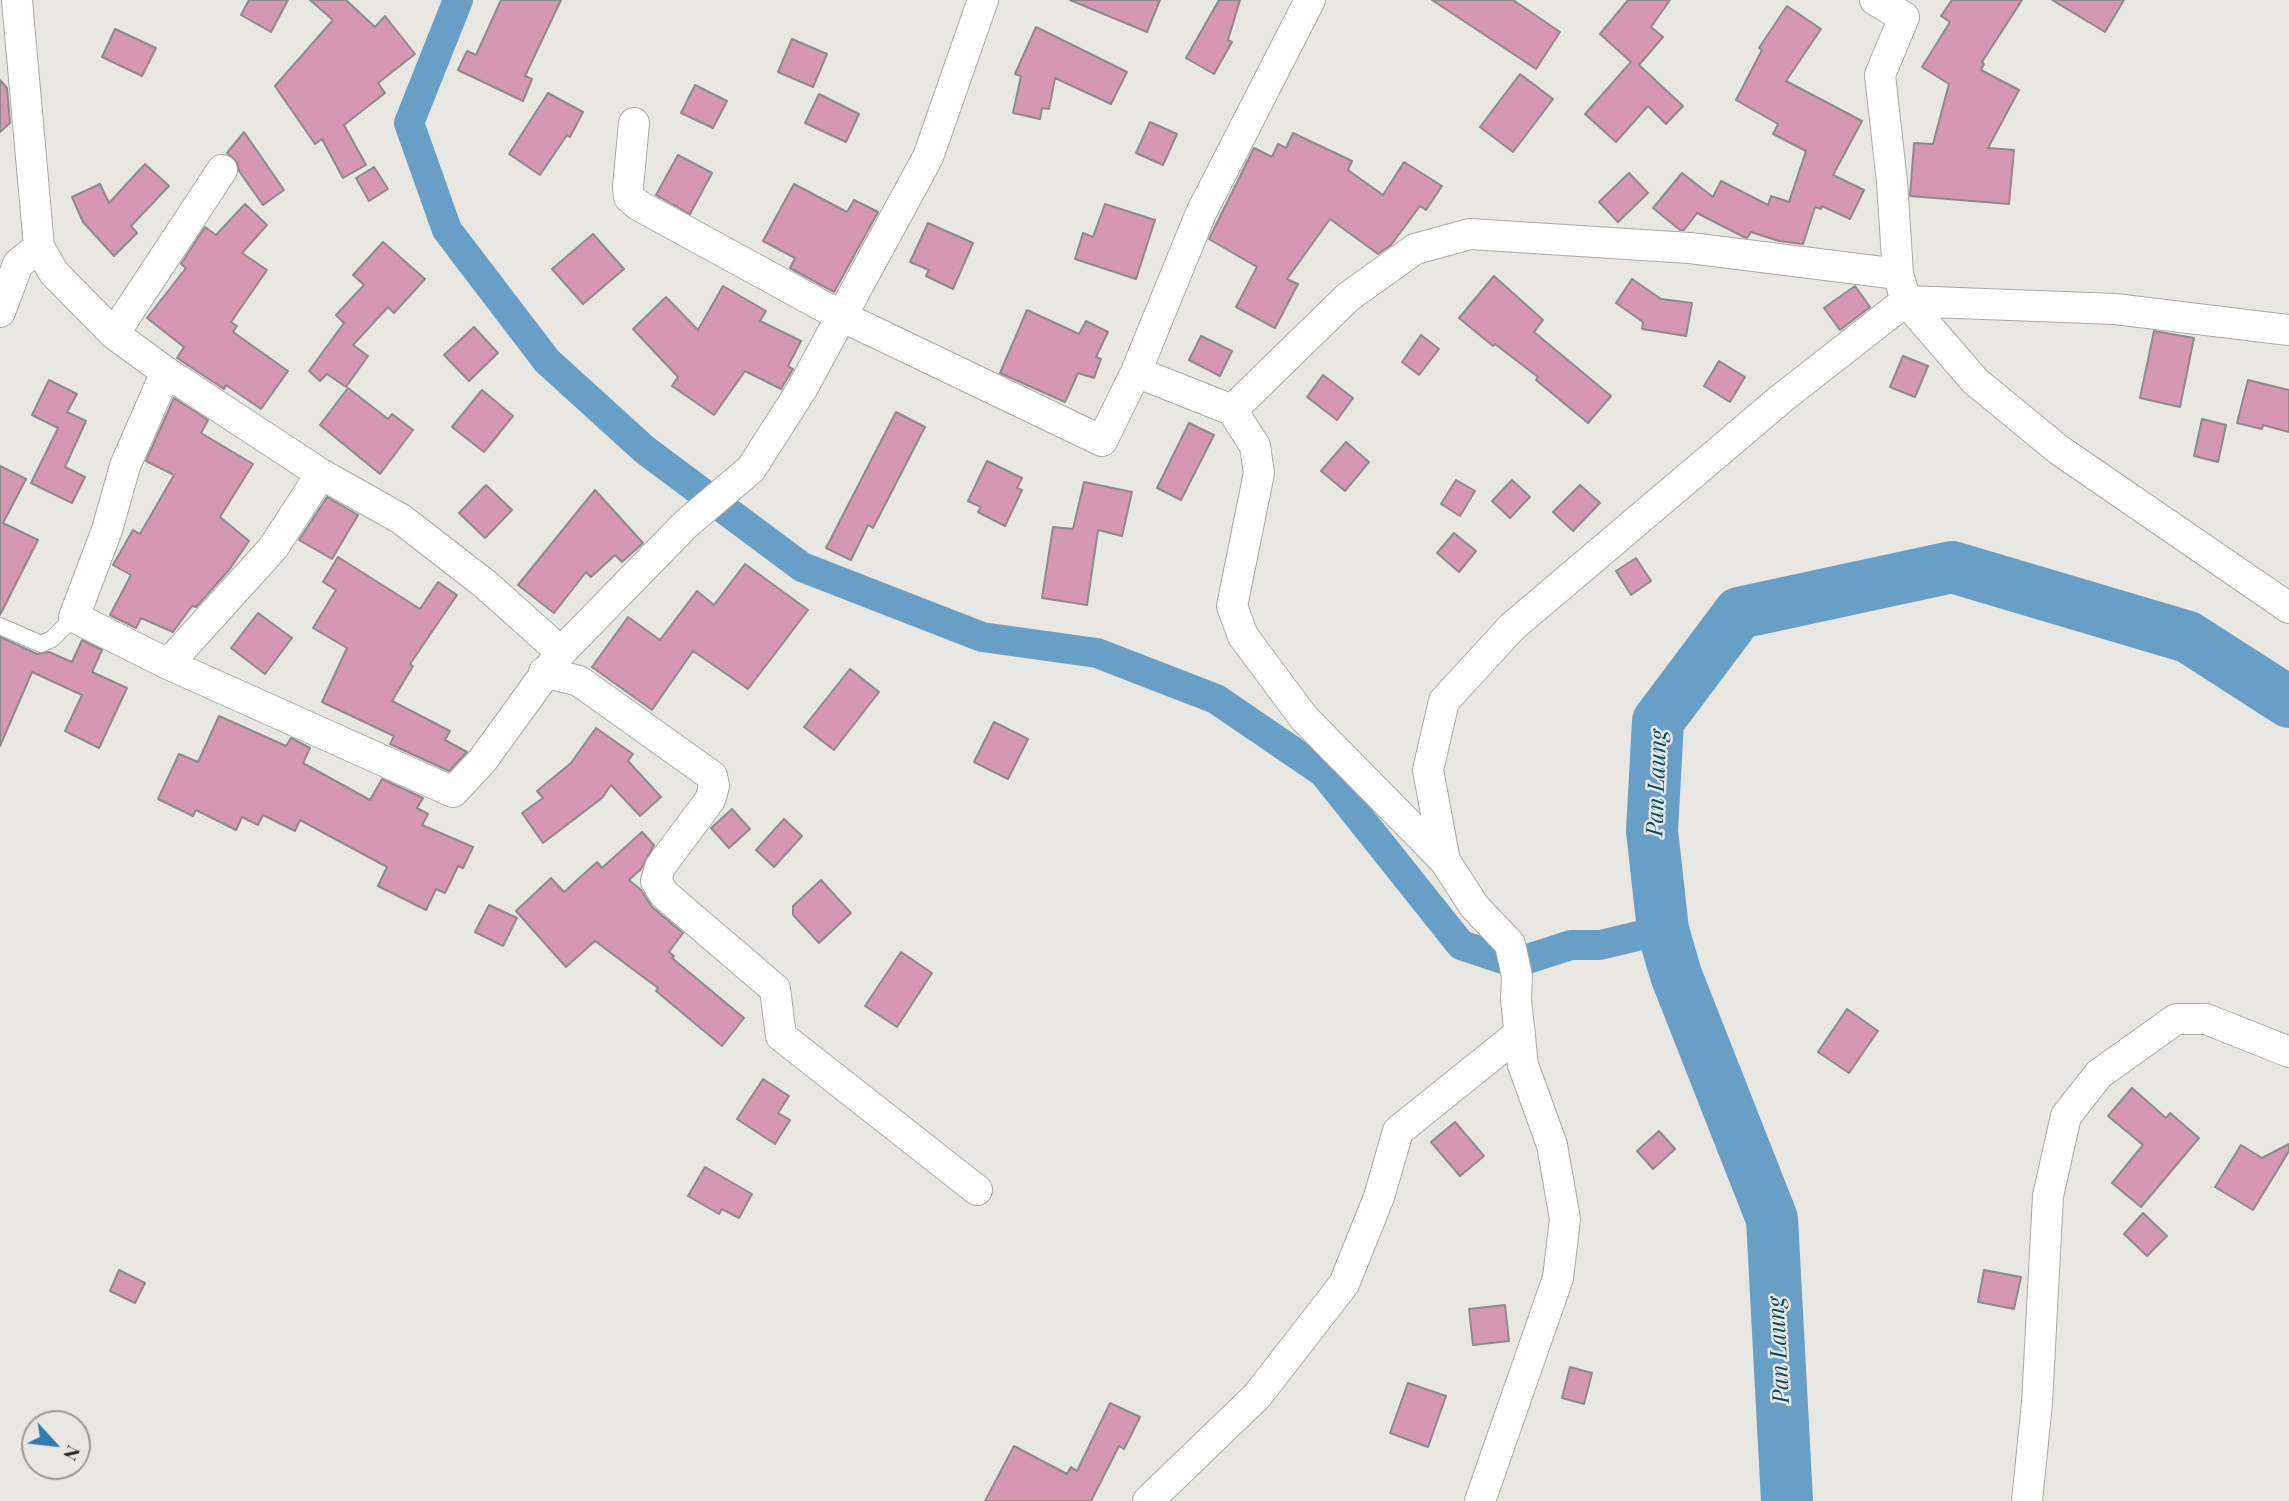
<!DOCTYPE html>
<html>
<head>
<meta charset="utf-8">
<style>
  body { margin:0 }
  #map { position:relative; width:2289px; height:1501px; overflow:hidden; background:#e8e7e2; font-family:"Playfair Display",serif }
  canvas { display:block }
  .north { position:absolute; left:21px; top:1410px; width:70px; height:70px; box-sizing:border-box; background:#e8e7e2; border:2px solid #9a9995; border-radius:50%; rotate:117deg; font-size:19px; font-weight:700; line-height:28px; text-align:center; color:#252422 }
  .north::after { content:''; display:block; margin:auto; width:24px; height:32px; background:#2d7eaf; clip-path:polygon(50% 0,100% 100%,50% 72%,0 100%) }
</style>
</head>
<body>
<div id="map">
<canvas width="2289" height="1501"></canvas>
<div class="north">N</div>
</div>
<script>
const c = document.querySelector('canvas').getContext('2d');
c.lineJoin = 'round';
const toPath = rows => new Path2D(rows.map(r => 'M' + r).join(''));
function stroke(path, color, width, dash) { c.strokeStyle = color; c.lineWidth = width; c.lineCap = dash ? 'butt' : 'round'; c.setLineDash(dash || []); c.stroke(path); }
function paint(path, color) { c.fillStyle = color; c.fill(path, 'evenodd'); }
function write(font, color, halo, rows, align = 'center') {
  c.font = font + ' "Playfair Display",serif'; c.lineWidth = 5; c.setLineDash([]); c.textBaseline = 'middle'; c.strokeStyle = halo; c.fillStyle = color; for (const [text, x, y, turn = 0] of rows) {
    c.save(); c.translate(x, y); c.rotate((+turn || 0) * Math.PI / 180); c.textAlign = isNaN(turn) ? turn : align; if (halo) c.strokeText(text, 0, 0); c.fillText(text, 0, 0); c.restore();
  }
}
stroke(toPath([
  [458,0,409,123,447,230,547,361,645,450,802,567,982,637,1097,653,1216,699,1323,772,1461,945,1515,963,1571,945,1600,945,1663,930]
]), '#689fc7', 30);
stroke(toPath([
  [1787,1501,1772,1219,1676,975,1663,930,1652,831,1658,721,1739,613,1952,567,2188,637,2289,702]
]), '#689fc7', 52);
const building = toPath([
  [249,0,288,0,271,32,241,15,249,0],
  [310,0,346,0,375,27,385,16,415,54,378,83,385,93,344,125,366,165,343,178,322,139,315,144,275,86,333,20,310,0],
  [501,0,561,0,525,76,532,79,523,101,458,70,467,51,476,55,501,0],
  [1070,0,1160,0,1147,32,1070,0],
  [1219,0,1240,0,1228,40,1232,42,1214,74,1186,58,1219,0],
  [1432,0,1513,0,1560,32,1536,69,1432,0],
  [1628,0,1670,0,1651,27,1663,37,1639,65,1683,106,1666,124,1648,106,1616,142,1585,114,1631,62,1600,34,1628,0],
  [1952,0,2022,0,1982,62,1984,64,1981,70,2019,90,1988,148,2014,150,2009,204,1910,196,1914,143,1933,144,1949,84,1922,67,1950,22,1941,16,1952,0],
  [2052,0,2124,0,2105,32,2052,0],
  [1787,6,1821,29,1786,81,1862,121,1833,175,1864,190,1850,219,1822,206,1821,209,1815,207,1803,244,1779,241,1751,232,1747,238,1744,237,1697,213,1684,230,1680,230,1653,208,1682,173,1713,197,1721,181,1768,205,1771,196,1789,202,1806,151,1773,134,1778,124,1736,100,1762,50,1759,48,1787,6],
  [1036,27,1127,72,1111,104,1055,78,1049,109,1042,108,1040,119,1013,113,1021,76,1015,74,1036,27],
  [115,29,156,48,142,76,102,57,115,29],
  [792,39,827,54,813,87,778,72,792,39],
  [1520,74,1553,99,1513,152,1480,127,1520,74],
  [0,80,7,88,10,123,0,132,0,80],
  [695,85,727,101,713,128,681,113,695,85],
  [548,93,583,112,570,137,567,135,540,175,509,154,548,93],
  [819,94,859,114,846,142,805,123,819,94],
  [1150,122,1177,134,1163,165,1136,153,1150,122],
  [244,132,284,190,263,205,239,171,237,162,227,153,244,132],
  [1293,133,1352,161,1348,170,1383,195,1404,162,1442,186,1426,210,1420,206,1391,245,1378,254,1330,219,1287,279,1298,284,1275,328,1236,307,1257,267,1209,239,1254,148,1272,157,1278,144,1286,148,1293,133],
  [678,155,712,173,690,214,656,195,678,155],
  [145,164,169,186,131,226,137,233,114,256,83,222,72,197,100,184,109,203,145,164],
  [374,167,388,189,369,201,356,178,374,167],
  [1629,173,1648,193,1618,222,1599,202,1629,173],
  [794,184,847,212,854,200,878,212,834,292,790,268,795,258,763,241,794,184],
  [245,204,267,225,242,253,267,270,231,322,237,326,233,332,288,371,261,409,226,385,224,389,177,358,184,347,147,318,186,268,181,264,205,227,216,235,245,204],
  [1105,204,1155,220,1136,279,1075,259,1083,233,1093,237,1105,204],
  [928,223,973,243,953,289,926,276,929,270,910,262,928,223],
  [593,234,624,269,583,304,552,269,593,234],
  [383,242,425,279,394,313,388,307,353,345,368,356,346,387,327,374,320,381,309,371,344,323,336,315,364,285,353,275,383,242],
  [1494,276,1543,320,1534,332,1611,396,1588,423,1536,380,1538,377,1495,344,1493,346,1459,318,1494,276],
  [1632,279,1661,299,1692,303,1686,336,1642,329,1643,322,1616,303,1632,279],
  [723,286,766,311,760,321,801,341,788,366,793,369,781,389,745,371,714,415,672,386,678,377,633,329,666,297,698,330,723,286],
  [1855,286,1870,307,1840,330,1824,308,1855,286],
  [1027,310,1079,334,1086,321,1108,332,1096,357,1101,359,1094,378,1078,373,1065,402,1000,373,1027,310],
  [474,327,498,353,469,381,444,355,474,327],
  [2154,331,2194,338,2180,407,2140,398,2154,331],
  [1421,335,1439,349,1419,375,1402,362,1421,335],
  [1201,336,1232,351,1220,376,1189,360,1201,336],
  [1903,356,1928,366,1915,397,1890,387,1903,356],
  [1719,361,1745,377,1730,402,1704,386,1719,361],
  [1323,375,1353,398,1337,420,1307,397,1323,375],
  [49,380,77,394,67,412,86,421,65,467,85,477,72,503,31,483,58,428,32,415,49,380],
  [2248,380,2289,390,2289,432,2263,425,2262,429,2237,423,2248,380],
  [348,388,388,419,392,414,413,430,380,474,320,425,348,388],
  [482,390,513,416,484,452,452,427,482,390],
  [174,398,208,420,201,433,253,464,220,517,249,541,229,570,196,607,192,606,173,632,141,618,136,628,110,615,131,575,113,565,133,530,140,534,174,475,146,461,174,398],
  [896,412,925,427,873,528,868,525,851,560,826,548,896,412],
  [2202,419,2226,425,2218,462,2194,456,2202,419],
  [1189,423,1214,435,1181,500,1157,488,1189,423],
  [1346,442,1369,462,1345,491,1321,471,1346,442],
  [987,461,1022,478,1017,488,1022,490,1005,526,978,512,981,507,968,501,987,461],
  [0,466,26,479,3,523,38,540,0,615,0,466],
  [1456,480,1475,491,1460,516,1441,504,1456,480],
  [1512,480,1530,497,1510,518,1492,501,1512,480],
  [1084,482,1132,492,1122,536,1098,530,1087,605,1042,598,1053,527,1073,529,1084,482],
  [486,485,512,510,485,538,459,513,486,485],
  [1580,485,1600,503,1573,531,1553,512,1580,485],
  [595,490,643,543,622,562,615,555,591,577,586,572,554,613,518,585,595,490],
  [327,497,358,515,332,559,299,540,327,497],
  [1454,533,1476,551,1459,572,1437,553,1454,533],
  [338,557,420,609,438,582,457,595,410,664,413,666,392,701,450,731,445,740,467,752,449,771,390,744,394,736,322,702,347,648,313,628,336,590,323,582,338,557],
  [1636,558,1651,581,1631,595,1616,571,1636,558],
  [745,564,808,610,748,689,693,651,652,710,592,667,628,617,660,640,697,591,714,605,745,564],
  [258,613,292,638,265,674,231,648,258,613],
  [0,637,37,654,49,652,72,662,82,640,102,650,92,672,127,688,99,748,65,731,82,695,32,672,0,746,0,637],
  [850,669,879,692,834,750,804,727,850,669],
  [219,716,286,746,291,738,310,748,303,763,370,800,382,779,423,798,417,808,428,814,422,825,473,847,463,868,458,866,445,893,436,889,426,910,378,886,387,867,300,820,295,831,263,815,258,825,242,817,236,830,196,810,193,816,158,799,179,754,198,762,219,716],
  [994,722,1028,739,1008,779,974,762,994,722],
  [596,728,633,754,628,761,661,797,640,816,611,785,602,798,543,843,522,813,543,798,537,791,571,763,596,728],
  [732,809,750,829,729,848,711,828,732,809],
  [784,819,802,836,774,867,756,850,784,819],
  [642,832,654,845,641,869,629,880,641,890,652,907,683,933,669,952,674,956,672,958,744,1018,722,1046,656,991,658,988,595,941,566,967,516,911,551,878,564,892,597,862,602,868,642,832],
  [821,880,851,913,819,943,793,915,793,906,821,880],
  [489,905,517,918,503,946,475,932,489,905],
  [901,952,932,973,897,1027,865,1006,901,952],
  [1847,1009,1878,1031,1849,1073,1818,1052,1847,1009],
  [763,1079,789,1096,778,1113,790,1120,775,1144,737,1119,763,1079],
  [2132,1088,2166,1118,2170,1113,2199,1138,2141,1207,2112,1183,2143,1145,2108,1116,2132,1088],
  [1455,1122,1484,1156,1460,1176,1431,1142,1455,1122],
  [1659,1131,1675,1149,1653,1169,1637,1151,1659,1131],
  [2289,1144,2289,1151,2253,1210,2215,1187,2241,1145,2262,1158,2289,1144],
  [705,1167,752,1194,739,1218,722,1209,719,1214,688,1196,705,1167],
  [2143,1213,2167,1236,2147,1256,2124,1234,2143,1213],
  [119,1270,145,1283,135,1303,110,1291,119,1270],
  [1984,1270,2021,1277,2014,1309,1978,1302,1984,1270],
  [1505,1305,1509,1341,1473,1345,1469,1309,1505,1305],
  [1570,1367,1592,1373,1584,1404,1562,1398,1570,1367],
  [1408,1383,1446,1396,1428,1447,1390,1433,1408,1383],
  [1110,1403,1140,1417,1124,1449,1119,1446,1091,1501,985,1501,1014,1446,1067,1474,1071,1467,1077,1471,1110,1403]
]);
paint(building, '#d697b3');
stroke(building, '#8f8a8c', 2);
const service = toPath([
  [0,626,41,644,52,639,74,617]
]);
const minor = toPath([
  [17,0,39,247,54,273,114,334,166,372,321,474,401,519,485,584,561,652],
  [1875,0,1904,17,1880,75,1892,182,1898,274,1906,301,1975,381,2059,450,2289,608],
  [634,123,628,187,629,197,638,205,841,316,1102,441,1136,372,1201,213,1310,0],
  [0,312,18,264,39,247],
  [114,334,222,170],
  [166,372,125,466,107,530,74,617,168,664,453,792,482,761,561,652,686,524,751,469,802,389,928,157,983,0],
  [1136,372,1232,410,1255,446,1259,473,1232,606,1243,636,1304,718,1445,861,1474,906,1510,944,1517,976,1516,1000,1523,1065,1552,1145,1565,1219,1558,1278,1480,1501],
  [1232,410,1348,297,1415,249,1470,234,1690,248,1898,274],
  [168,664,273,548,321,474],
  [544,672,579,681,712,776,714,786,710,800,660,867,656,881,664,894,775,989,781,1036,977,1190],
  [1445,861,1428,770,1444,701,1512,627,1782,398,1906,301,2115,309,2289,330],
  [1148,1501,1257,1396,1344,1284,1379,1197,1398,1131,1520,1033],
  [2027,1501,2037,1403,2048,1196,2066,1116,2099,1074,2176,1019,2206,1019,2289,1052]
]);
stroke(service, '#abaaa5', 18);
stroke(minor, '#abaaa5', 32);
stroke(service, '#fff', 16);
stroke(minor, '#fff', 30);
write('italic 23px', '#00486e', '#e8e7e2', [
  ["Pan Laung",1657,783,-88],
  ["Pan Laung",1779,1350,-93]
]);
</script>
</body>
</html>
